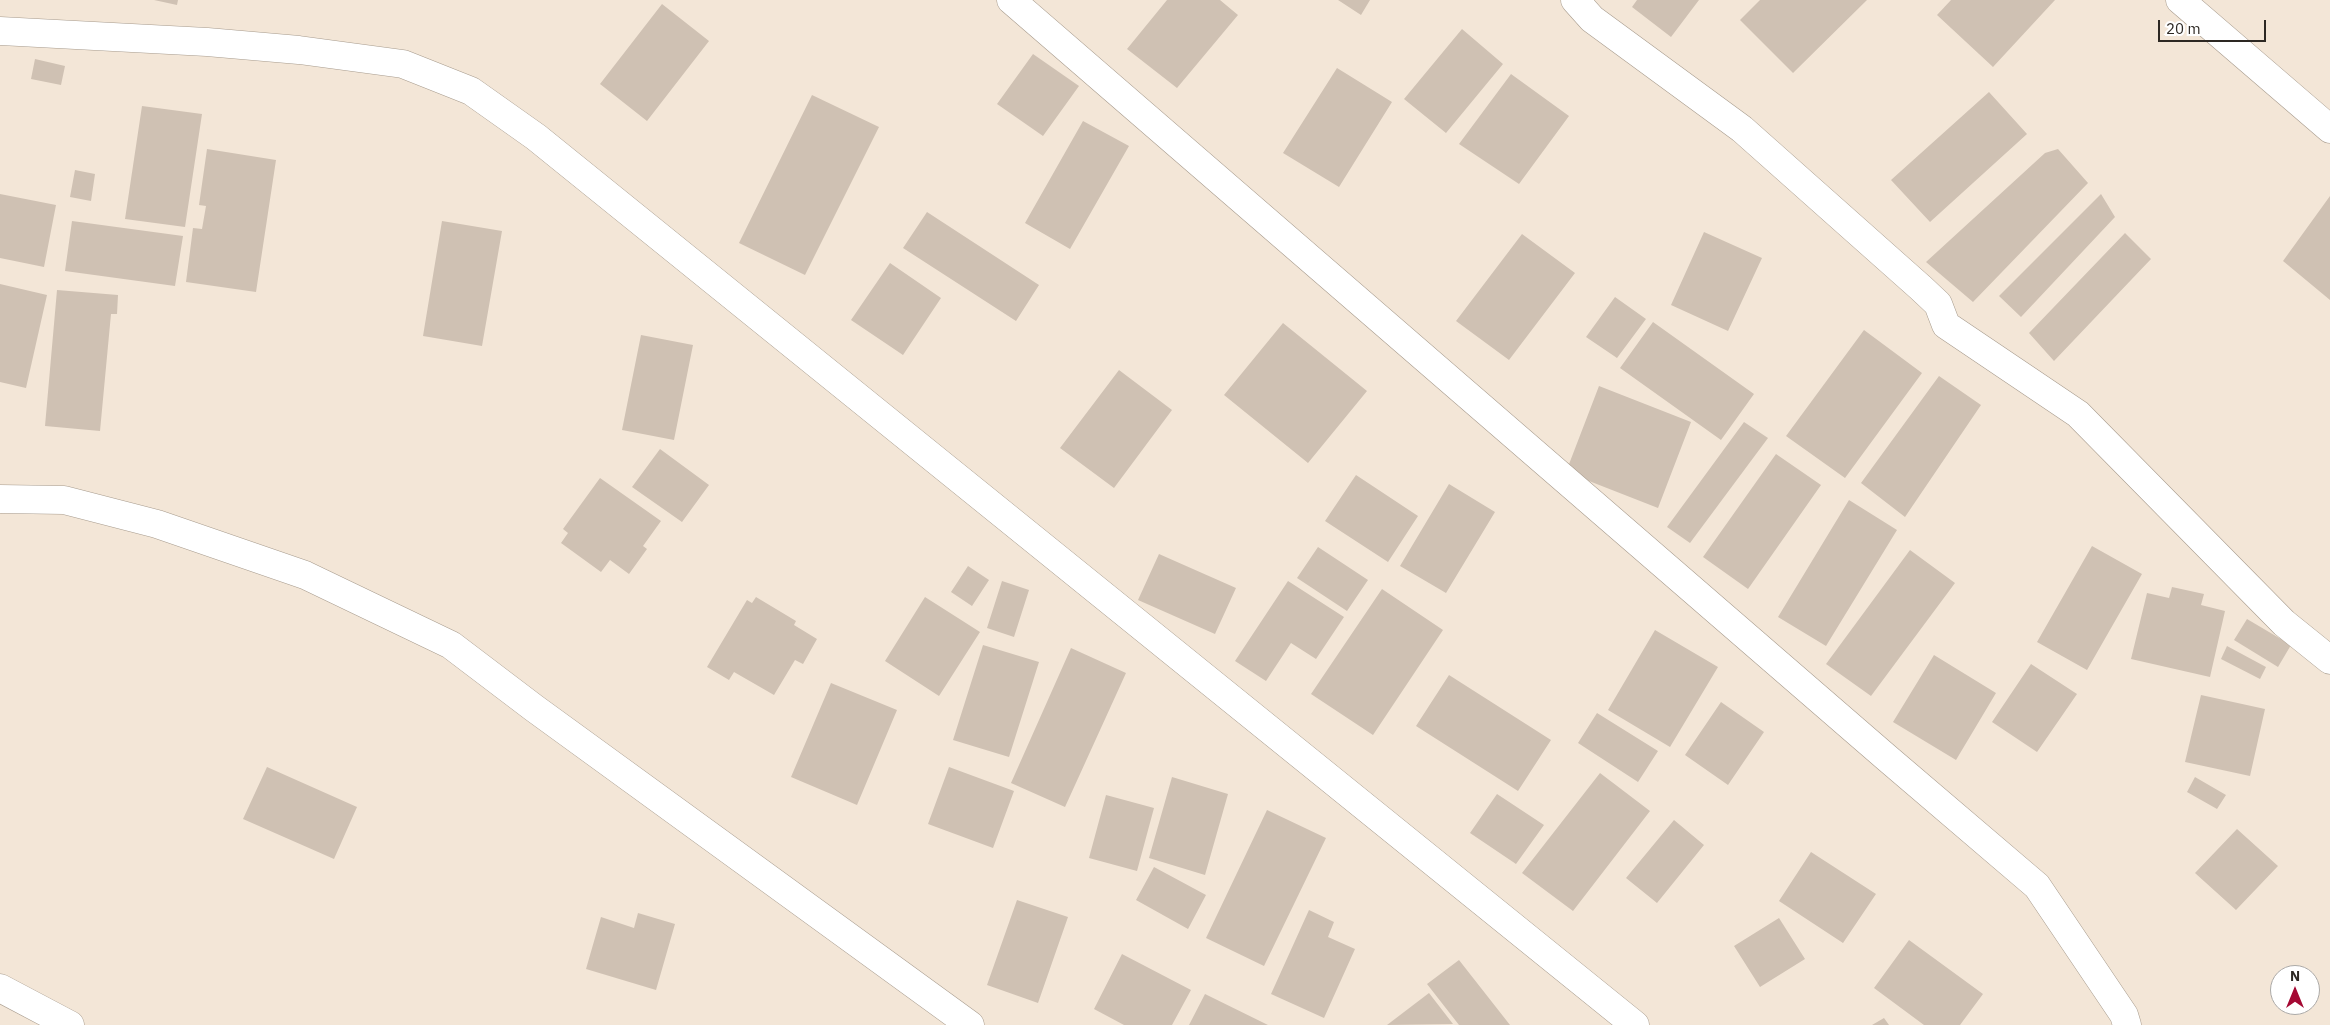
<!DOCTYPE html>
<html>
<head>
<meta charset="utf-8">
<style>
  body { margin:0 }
  #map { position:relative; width:2330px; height:1025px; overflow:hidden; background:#f3e6d7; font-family:"IBM Plex Sans",sans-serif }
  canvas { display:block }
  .north { position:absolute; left:2270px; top:965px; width:50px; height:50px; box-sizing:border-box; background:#fff; border:1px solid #aba9a7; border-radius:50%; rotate:0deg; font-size:14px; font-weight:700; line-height:20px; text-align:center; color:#2d2823 }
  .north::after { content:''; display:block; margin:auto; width:18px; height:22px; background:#a50934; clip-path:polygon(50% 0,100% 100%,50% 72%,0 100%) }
  .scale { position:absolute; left:2158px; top:20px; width:108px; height:22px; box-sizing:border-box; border:2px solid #2d2823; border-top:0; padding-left:6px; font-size:15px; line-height:18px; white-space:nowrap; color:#2d2823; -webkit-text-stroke:4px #fff; paint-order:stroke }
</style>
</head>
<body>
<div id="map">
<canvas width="2330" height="1025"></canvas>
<div class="north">N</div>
<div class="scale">20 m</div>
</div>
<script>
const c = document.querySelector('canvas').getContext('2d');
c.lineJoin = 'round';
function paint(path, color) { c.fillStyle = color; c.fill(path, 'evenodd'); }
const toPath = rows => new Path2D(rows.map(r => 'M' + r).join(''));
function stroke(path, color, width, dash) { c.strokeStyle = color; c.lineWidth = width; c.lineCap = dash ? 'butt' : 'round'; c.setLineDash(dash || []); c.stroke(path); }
paint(toPath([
  [154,0,178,0,177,5],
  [1167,0,1220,0,1238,15,1177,88,1127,49],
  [1338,0,1370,0,1361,15],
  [1637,0,1699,0,1671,37,1632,7],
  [1760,0,1867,0,1793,73,1740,20],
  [1951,0,2055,0,1993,67,1937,15],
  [662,4,709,41,647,121,600,84],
  [1462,29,1503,64,1446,133,1404,99],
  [1033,54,1079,86,1043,136,997,104],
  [35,59,65,66,61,85,31,79],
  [1337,68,1392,102,1339,187,1283,153],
  [1511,74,1569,116,1519,184,1459,144],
  [1989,92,2027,134,1930,222,1891,180],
  [812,95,879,127,805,275,739,243],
  [142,106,202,114,185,227,125,219],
  [1083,121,1129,146,1070,249,1025,223],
  [207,149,276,160,256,292,186,282,193,228,202,229,206,206,199,205],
  [2058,149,2088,183,1973,302,1926,262,2045,153],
  [75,170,95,174,91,201,70,197],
  [0,194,56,205,44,267,0,258],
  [2101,194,2115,217,2021,317,1999,296],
  [2330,196,2330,300,2283,261],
  [927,212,1039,285,1016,321,903,248],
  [72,221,183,236,175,286,65,271],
  [442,221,502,231,482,346,423,336],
  [1704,232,1762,258,1728,331,1671,305],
  [2125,233,2151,259,2054,361,2029,333],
  [1522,234,1575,273,1509,360,1456,321],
  [890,263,941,298,903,355,851,320],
  [0,284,47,295,26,388,0,382],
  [57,290,118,295,117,314,111,314,100,431,45,426],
  [1615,297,1646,319,1617,358,1586,337],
  [1653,322,1754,394,1721,440,1620,368],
  [1283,323,1367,391,1308,463,1224,395],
  [1864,330,1922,373,1845,478,1786,436],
  [641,335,693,345,674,440,622,430],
  [1119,370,1172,410,1114,488,1060,448],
  [1939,376,1981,405,1905,517,1861,483],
  [1599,386,1691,422,1658,508,1566,472],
  [1744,422,1768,438,1690,543,1667,527],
  [660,449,709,485,682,522,632,487],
  [1776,454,1821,485,1748,589,1703,557],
  [1356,475,1418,516,1388,562,1325,521],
  [600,478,661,521,643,546,647,549,629,574,610,560,601,572,561,543,568,533,563,529],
  [1449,484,1495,512,1446,593,1400,566],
  [1849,500,1897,530,1826,646,1778,617],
  [2092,546,2142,574,2087,670,2037,642],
  [1318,547,1368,580,1347,611,1297,578],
  [1910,550,1955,583,1871,696,1826,664],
  [1159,554,1236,588,1215,634,1138,600],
  [968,566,989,580,972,606,951,592],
  [1002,581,1029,590,1014,637,987,628],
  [1288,581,1344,617,1316,659,1291,643,1266,681,1235,661],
  [2172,587,2204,594,2201,605,2225,611,2210,677,2131,659,2147,593,2169,598],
  [1382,589,1443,630,1373,735,1311,694],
  [756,597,796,621,794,625,817,639,803,664,795,660,774,695,734,672,729,680,707,667,747,600,752,603],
  [925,597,980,632,939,696,885,661],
  [2247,619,2291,645,2278,667,2234,640],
  [1655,630,1718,667,1670,747,1608,710],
  [983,645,1039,662,1009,757,953,740],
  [2227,646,2266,667,2260,679,2221,659],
  [1071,648,1126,673,1065,807,1011,783],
  [1934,655,1996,693,1956,760,1893,722],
  [2031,664,2077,694,2037,752,1992,722],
  [1449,675,1551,740,1518,791,1416,726],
  [831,683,897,710,857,805,791,777],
  [2201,695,2265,709,2250,776,2185,762],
  [1721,702,1764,732,1728,785,1685,755],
  [1597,713,1658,751,1638,782,1578,743],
  [267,767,357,807,334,859,243,819],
  [949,767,1014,791,993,848,928,824],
  [1600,773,1650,811,1573,911,1522,873],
  [1172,777,1228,794,1205,875,1149,858],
  [2195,777,2226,795,2217,809,2187,792],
  [1497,794,1544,825,1516,864,1470,833],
  [1106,795,1154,808,1137,871,1089,858],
  [1267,810,1326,838,1264,966,1206,938],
  [1674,820,1704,845,1657,903,1626,878],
  [2237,829,2278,866,2236,910,2195,873],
  [1811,852,1876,894,1843,943,1779,901],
  [1154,867,1206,895,1188,929,1136,900],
  [1017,900,1068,917,1038,1003,987,985],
  [1309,910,1334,922,1328,937,1355,949,1324,1018,1271,994],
  [638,913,675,924,656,990,586,969,601,917,634,928],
  [1779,918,1805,959,1760,987,1734,946],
  [1909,940,1983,994,1960,1025,1924,1025,1874,988],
  [1122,954,1191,990,1172,1025,1124,1025,1094,1009],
  [1459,960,1510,1025,1459,1025,1427,984],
  [1429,993,1453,1024,1387,1025],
  [1205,994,1268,1025,1189,1025],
  [1884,1018,1889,1025,1872,1025]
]), '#cfc1b3');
const minor = toPath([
  [1011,0,1887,758,2037,886,2124,1015,2127,1025],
  [1575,0,1592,19,1742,129,1921,288,1938,304,1946,325,2078,414,2284,623,2330,660],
  [2180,0,2330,129],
  [0,31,207,42,299,50,403,64,471,91,536,137,1635,1025],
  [0,499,64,500,157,524,305,575,451,645,534,708,970,1025],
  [0,988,70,1025]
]);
stroke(minor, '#a79b8d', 29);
stroke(minor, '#fff', 28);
</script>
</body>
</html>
